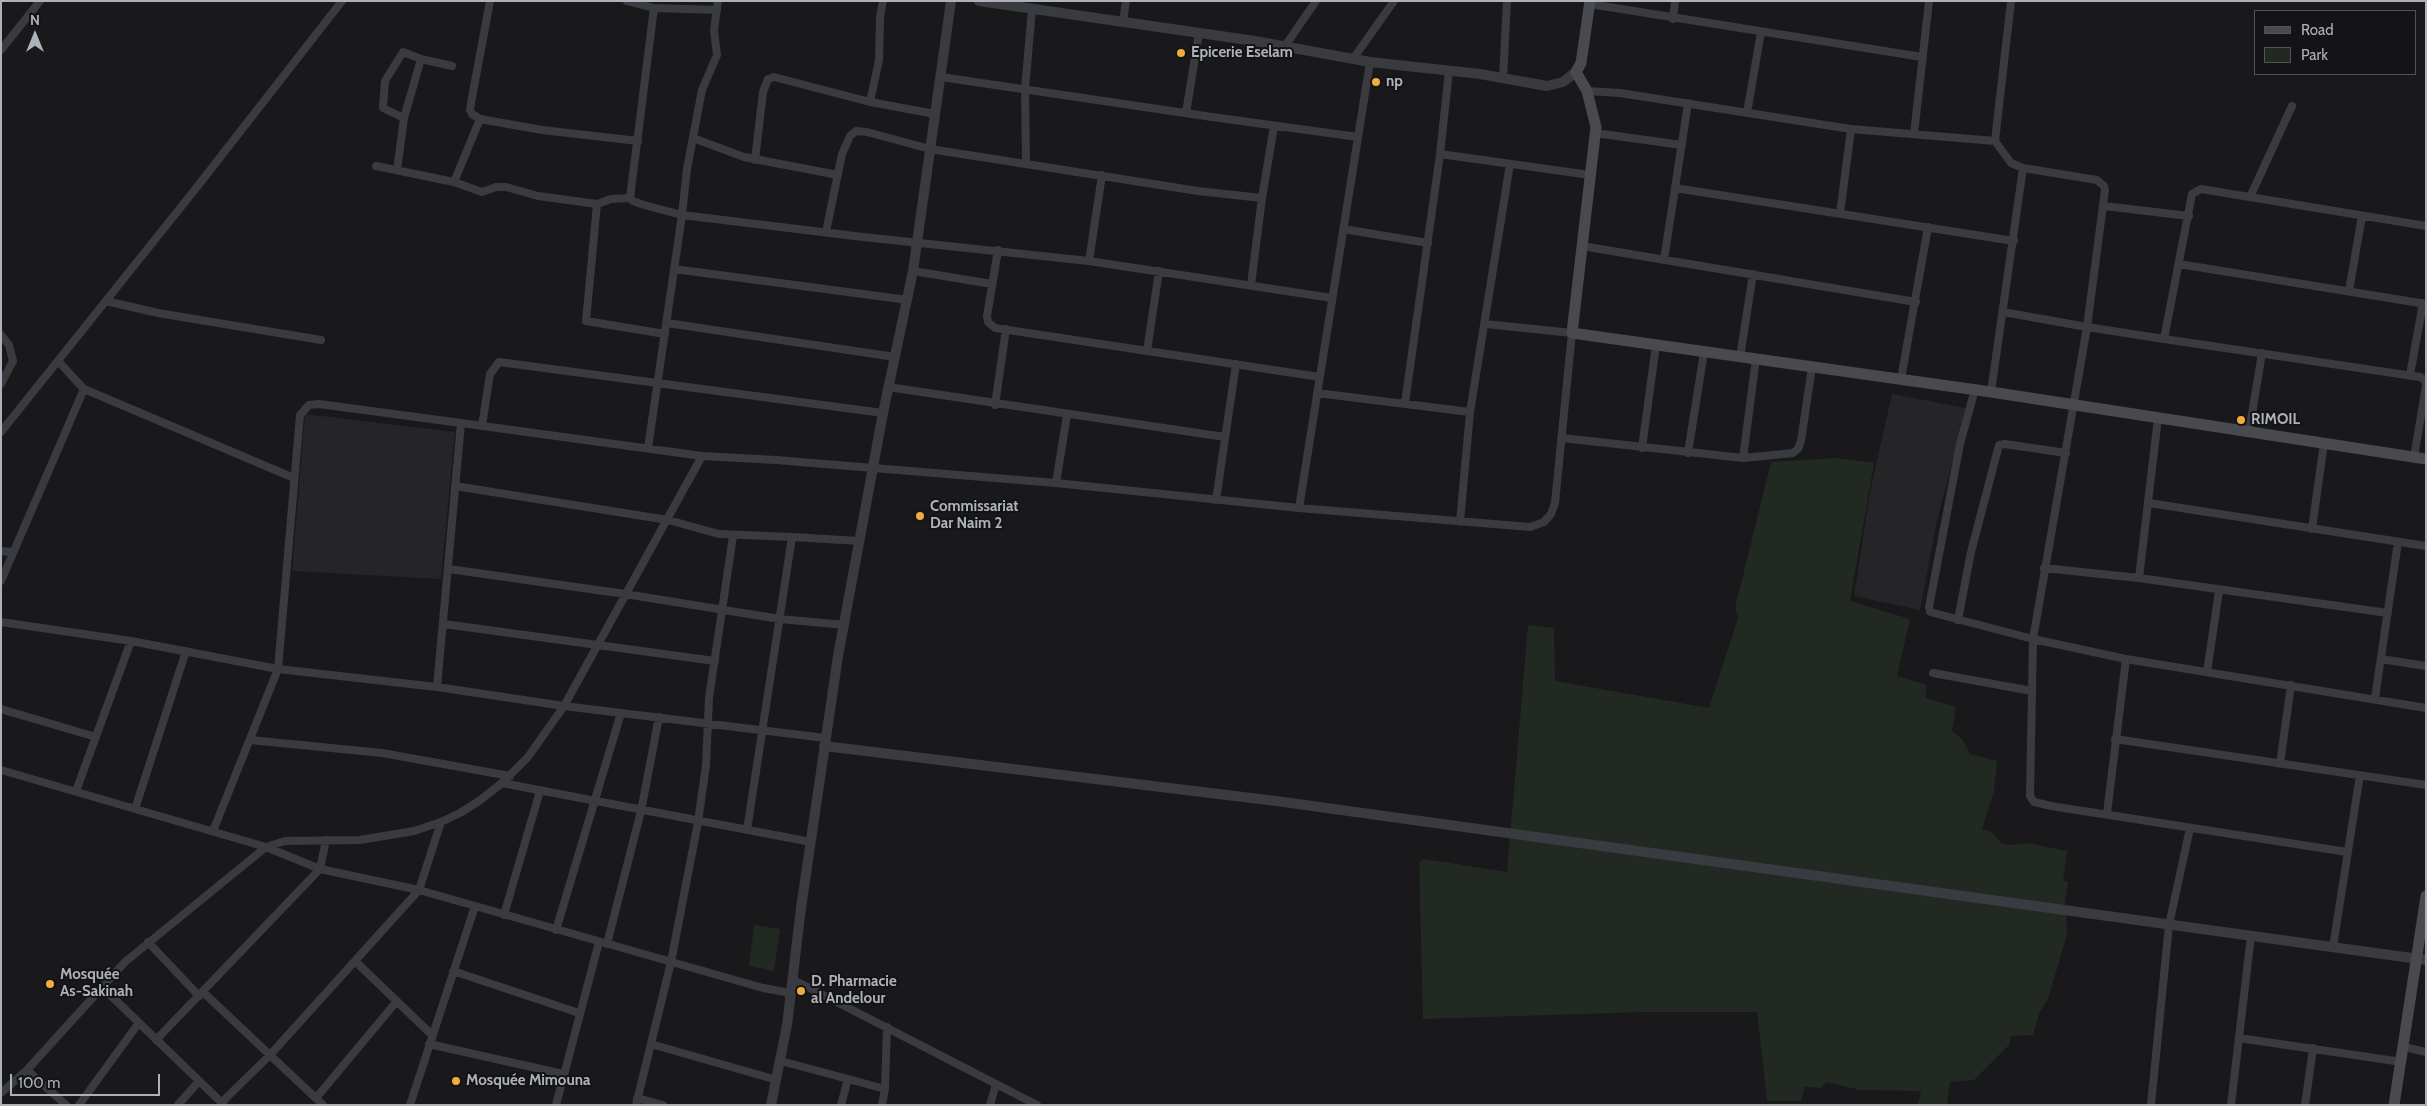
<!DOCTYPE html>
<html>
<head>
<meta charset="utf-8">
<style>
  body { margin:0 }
  #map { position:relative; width:2427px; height:1106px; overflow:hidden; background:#19191b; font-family:Cabin,sans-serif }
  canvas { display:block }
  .frame { position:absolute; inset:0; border:2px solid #acb1ba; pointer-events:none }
  .legend { position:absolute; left:2254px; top:10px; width:162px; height:65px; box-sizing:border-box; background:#141416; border:1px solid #515358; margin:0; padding:6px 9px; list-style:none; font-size:15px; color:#acb1ba }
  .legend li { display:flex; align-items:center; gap:10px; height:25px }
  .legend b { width:25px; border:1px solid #515358 }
  .north { position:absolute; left:10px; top:10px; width:50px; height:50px; -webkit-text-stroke:4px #141416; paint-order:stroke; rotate:0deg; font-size:14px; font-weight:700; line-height:20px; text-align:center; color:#acb1ba }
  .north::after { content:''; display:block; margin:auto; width:18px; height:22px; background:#acb1ba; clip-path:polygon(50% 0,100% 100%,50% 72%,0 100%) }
  .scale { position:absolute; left:10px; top:1074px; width:150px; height:22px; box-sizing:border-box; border:2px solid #acb1ba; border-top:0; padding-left:6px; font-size:15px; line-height:18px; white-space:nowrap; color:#acb1ba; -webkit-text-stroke:4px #141416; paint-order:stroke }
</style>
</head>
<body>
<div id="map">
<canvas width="2427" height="1106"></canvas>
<div class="frame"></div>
<ul class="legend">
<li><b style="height:6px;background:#484a50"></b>Road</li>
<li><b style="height:14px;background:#212922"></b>Park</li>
</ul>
<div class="north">N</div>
<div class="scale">100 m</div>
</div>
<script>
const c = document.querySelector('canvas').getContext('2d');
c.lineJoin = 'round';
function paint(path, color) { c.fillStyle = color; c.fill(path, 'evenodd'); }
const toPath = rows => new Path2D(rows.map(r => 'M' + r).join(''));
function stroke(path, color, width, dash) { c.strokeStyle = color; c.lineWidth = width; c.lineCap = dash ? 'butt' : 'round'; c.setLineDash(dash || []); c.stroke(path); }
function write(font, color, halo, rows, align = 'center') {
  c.font = font + ' Cabin,sans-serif'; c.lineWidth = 4; c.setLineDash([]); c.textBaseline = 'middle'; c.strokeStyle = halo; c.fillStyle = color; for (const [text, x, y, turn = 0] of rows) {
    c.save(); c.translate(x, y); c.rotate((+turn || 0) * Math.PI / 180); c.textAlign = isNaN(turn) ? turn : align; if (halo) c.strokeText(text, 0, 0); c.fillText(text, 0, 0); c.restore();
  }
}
paint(toPath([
  [1892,394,1966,408,1937,521,1920,610,1854,596,1870,492],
  [305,414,455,432,441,579,292,571]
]), '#252528');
paint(toPath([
  [1836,458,1874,463,1850,601,1910,619,1897,676,1927,685,1925,698,1956,707,1952,731,1963,740,1970,754,1997,761,1994,791,1982,829,1992,832,2001,843,2010,845,2027,843,2067,851,2063,881,2068,882,2065,901,2067,935,2048,999,2039,1013,2033,1035,2010,1036,2010,1044,1974,1080,1950,1082,1947,1105,1918,1105,1921,1091,1860,1090,1826,1082,1822,1088,1805,1087,1801,1101,1767,1101,1757,1012,1646,1012,1423,1019,1419,862,1424,859,1507,872,1528,625,1554,628,1555,681,1709,708,1738,618,1735,608,1771,462],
  [754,925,780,929,774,971,749,966]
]), '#212922');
stroke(toPath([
  [490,1,471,103,470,110,472,114,480,119,542,130,638,141],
  [627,1,654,8,717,10],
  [718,1,714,30,717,55,702,90,687,169,682,215,863,237,1089,261,1332,298],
  [883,1,880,17,879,60,870,102,935,114],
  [2011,1,1995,141,2011,163,2023,168,2097,180,2104,186,2105,190,2087,327,2033,639,2030,796,2034,802,2051,806,2347,852],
  [1590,4,1922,57],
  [1673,19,1675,1],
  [1123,22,1126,1],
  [1285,46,1316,1],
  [1,50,40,1],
  [421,59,452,66],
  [1353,59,1394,1],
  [941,77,1212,117,1358,137],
  [1503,78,1507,1],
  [1587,91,1620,93,1851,129,1995,141],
  [1186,113,1199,33],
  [1747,113,1761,32],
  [480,119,454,182,482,192,496,187,506,187,538,196,597,204],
  [1595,133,1682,145],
  [1914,134,1929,1],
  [693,138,744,157,838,175],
  [1440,154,1590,175],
  [755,160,763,92,768,79,774,77,870,102],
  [1026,163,1025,89,1032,9],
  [376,166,454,182],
  [397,170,404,118,421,59,403,52,385,81,383,108,404,118],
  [1675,188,2014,241],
  [2250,197,2292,106],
  [630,198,611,199,597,204,586,321,665,334],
  [2104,206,2189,216],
  [1840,214,1851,129],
  [1343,229,1428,243],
  [826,232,842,154,850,136,856,131,867,132,930,149,1198,191,1262,198],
  [1582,246,1916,302],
  [998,250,987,316,988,322,995,328,1320,377],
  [1664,260,1688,103],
  [1089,261,1102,175],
  [2179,264,2426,304],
  [674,269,908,300],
  [913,271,992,284],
  [1251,285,1262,198,1274,126],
  [2349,291,2362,216],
  [106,301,158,313,321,340],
  [2003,312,2087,327,2164,339,2192,194,2201,189,2426,226],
  [667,323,895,357],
  [1,335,9,345,13,361,1,384],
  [2164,339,2420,377,2425,380,2426,386],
  [1147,351,1159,271],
  [1740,357,1753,274],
  [58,361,84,389,294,478],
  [2410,375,2423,303],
  [1901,379,1928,227],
  [888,387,1225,437],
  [1975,389,1960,444,1929,607,1930,612,2033,639,2126,659,2426,708],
  [1991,392,2023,168],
  [1317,393,1470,412],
  [1405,403,1440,154,1449,71],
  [995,405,1006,329],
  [461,423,702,456,776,460,1056,483,1299,508,1530,527,1544,522,1551,514,1555,503,1572,333,1486,324],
  [482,426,490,374,499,362,883,413],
  [1,432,193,192,342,1],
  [2249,432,2262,353],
  [1562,438,1743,458,1793,453,1798,449,1801,441,1812,367],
  [648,448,682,215,644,205,633,201,630,198,654,8],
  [1642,448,1656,345],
  [1688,453,1704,352],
  [2414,457,2426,386],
  [1743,458,1756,359],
  [1056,483,1067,415],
  [455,486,668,520,719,534,792,537],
  [1216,500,1236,364],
  [2149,503,2426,546],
  [1299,508,1370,62],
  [1460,522,1470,412,1510,164],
  [2312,529,2324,443],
  [1,551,13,552],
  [2044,568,2139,578,2388,613],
  [449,569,625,594,780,619,845,625],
  [2139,578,2158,418],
  [1,581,84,389],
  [1958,620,1971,552,1999,445,2005,444,2066,453],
  [1,622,131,641,278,669,437,687,564,706,825,738],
  [444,624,715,661],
  [2381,659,2426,666],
  [2207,672,2219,591],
  [1933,673,2032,691],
  [2375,698,2398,542],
  [1,709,96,737],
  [2115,739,2426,785],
  [250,740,382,753,510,776],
  [2280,764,2291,685],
  [1,770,266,847,320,869,419,890,763,988,785,992,790,996],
  [502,783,811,842],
  [76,791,131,641],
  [135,809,186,651],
  [2107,813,2126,659],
  [747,830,792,537,859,541],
  [213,831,278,669,300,415,309,405,319,404,461,423,437,687],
  [504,915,540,791],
  [556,930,621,713],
  [148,942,199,996],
  [607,944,641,811,659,717],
  [2333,947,2360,775],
  [355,961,432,1035],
  [453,971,579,1013],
  [792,979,1037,1105],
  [102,987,224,1105],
  [203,992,323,1105],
  [2239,1038,2402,1062],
  [156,1040,320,869,326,840],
  [429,1044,563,1074],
  [651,1044,777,1080],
  [2404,1047,2426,1052],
  [781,1061,885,1089,882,1105],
  [27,1070,66,1105],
  [885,1089,887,1027],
  [1,1093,27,1070,125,962,266,847,285,841,360,840,414,831,441,822,460,813,479,801,502,783,528,757,564,706,702,456],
  [316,1098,397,1001],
  [637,1098,663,1105],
  [222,1102,270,1055,419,890,441,822],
  [79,1105,138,1024],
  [178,1105,199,1081],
  [410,1105,475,906],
  [556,1105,599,942],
  [636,1105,671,962,698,822,706,765,709,698,733,536],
  [841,1105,848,1079],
  [990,1105,996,1084],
  [2151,1105,2169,925,2190,828],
  [2231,1105,2251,936],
  [2305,1105,2313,1048]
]), '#3a3b40', 8);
stroke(toPath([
  [979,1,1255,41,1370,62,1480,74,1547,86,1563,82,1576,72],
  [824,746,1276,801,2426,960],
  [771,1105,787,1025,801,908,838,656,883,413,913,271,951,1]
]), '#3a3b40', 10);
stroke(toPath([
  [1590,1,1581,63,1576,72,1587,91,1596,127,1572,333,1991,392,2426,459],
  [2394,1105,2426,896]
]), '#484a50', 11);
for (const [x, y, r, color] of [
  [1181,53,5,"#efad3d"],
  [1376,82,5,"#efad3d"],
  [2241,420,5,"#efad3d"],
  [920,516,5,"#efad3d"],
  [50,984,5,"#efad3d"],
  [801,991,5,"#efad3d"],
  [456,1081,5,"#efad3d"]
]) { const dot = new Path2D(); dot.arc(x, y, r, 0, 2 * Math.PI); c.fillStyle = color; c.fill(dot); stroke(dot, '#141416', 2); }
write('bold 15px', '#acb1ba', '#141416', [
  ["Epicerie Eselam",1191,53],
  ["np",1386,82],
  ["RIMOIL",2251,420],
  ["Commissariat",930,507],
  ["Dar Naim 2",930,524],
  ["Mosquée",60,975],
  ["As-Sakinah",60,992],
  ["D. Pharmacie",811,982],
  ["al Andelour",811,999],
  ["Mosquée Mimouna",466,1081]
], 'left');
</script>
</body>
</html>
